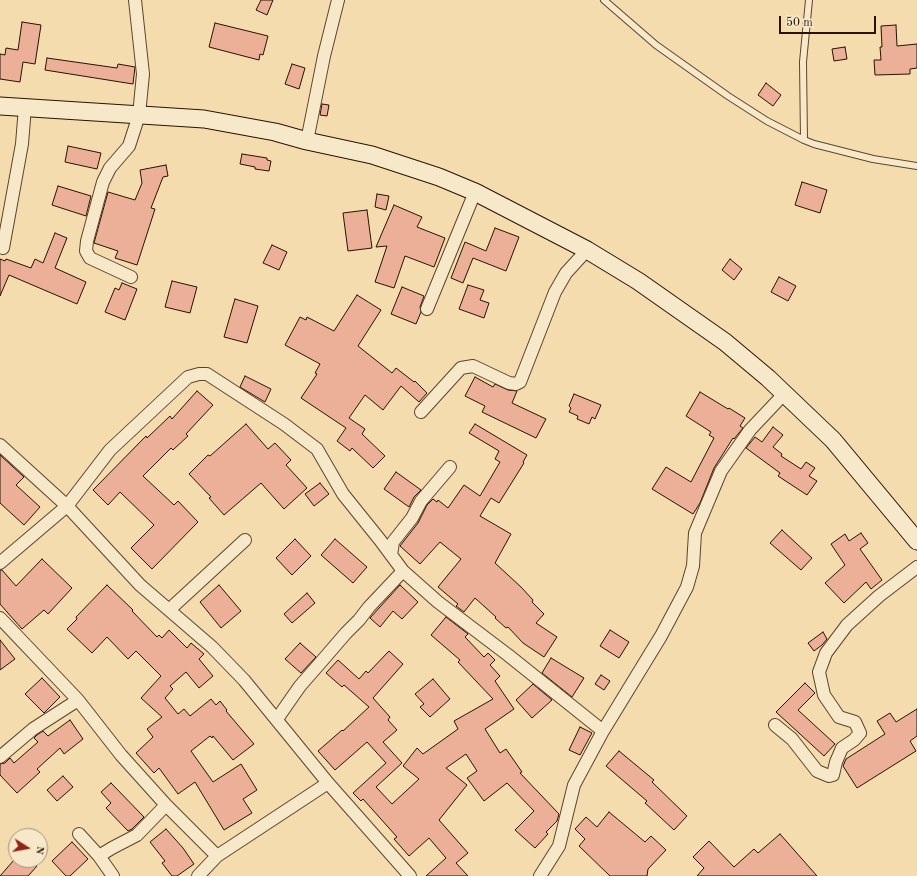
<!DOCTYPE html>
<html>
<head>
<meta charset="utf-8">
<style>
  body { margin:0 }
  #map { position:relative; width:917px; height:876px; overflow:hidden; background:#f5dcae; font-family:"Old Standard TT",serif }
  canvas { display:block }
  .north { position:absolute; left:8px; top:828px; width:40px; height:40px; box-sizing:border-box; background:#f8e8ca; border:1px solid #a49379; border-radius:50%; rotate:101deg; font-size:11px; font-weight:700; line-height:16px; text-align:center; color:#271300 }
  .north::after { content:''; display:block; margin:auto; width:14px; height:18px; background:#8f2418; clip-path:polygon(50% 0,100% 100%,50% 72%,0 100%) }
  .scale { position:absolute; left:779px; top:16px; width:97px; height:18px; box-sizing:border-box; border:2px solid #271300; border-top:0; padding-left:5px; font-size:12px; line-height:14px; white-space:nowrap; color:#271300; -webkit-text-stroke:3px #f8e8ca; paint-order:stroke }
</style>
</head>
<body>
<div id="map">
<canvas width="917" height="876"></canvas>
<div class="north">N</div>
<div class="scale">50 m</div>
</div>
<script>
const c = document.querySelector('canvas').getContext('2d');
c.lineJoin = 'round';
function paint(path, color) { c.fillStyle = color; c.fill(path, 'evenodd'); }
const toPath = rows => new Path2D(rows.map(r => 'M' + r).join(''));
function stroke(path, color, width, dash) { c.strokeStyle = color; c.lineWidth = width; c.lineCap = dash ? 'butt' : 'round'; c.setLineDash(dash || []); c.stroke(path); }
const building = toPath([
  [261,0,273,0,267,15,256,10,261,0],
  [22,22,41,25,35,64,23,62,20,82,0,79,0,54,5,55,6,48,18,50,22,22],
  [215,23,268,36,263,55,260,54,259,60,209,47,215,23],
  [896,25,897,46,917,44,917,68,910,69,910,74,875,75,874,60,881,60,880,47,882,47,881,26,896,25],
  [845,47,847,59,834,61,832,49,845,47],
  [47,58,117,68,118,64,135,67,133,84,45,70,47,58],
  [292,64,305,68,299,89,285,84,292,64],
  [766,83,781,95,773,106,758,95,766,83],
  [322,104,329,105,327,116,320,115,322,104],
  [68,146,101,153,97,169,65,162,68,146],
  [242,154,267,158,267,160,271,161,269,171,255,169,255,167,240,164,242,154],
  [166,165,168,176,163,177,151,208,155,209,137,265,115,258,118,251,94,243,108,192,135,200,142,183,140,170,166,165],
  [802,182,827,190,820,213,795,205,802,182],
  [58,186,91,196,86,216,52,205,58,186],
  [377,194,389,196,386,210,375,207,377,194],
  [394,205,422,217,417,227,445,238,434,267,405,256,394,288,375,282,387,246,376,247,394,205],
  [367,210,372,248,348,251,343,213,367,210],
  [495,228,519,237,506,271,473,258,463,283,451,278,465,242,486,251,495,228],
  [55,233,67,238,55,268,86,282,77,304,9,275,0,296,0,259,5,261,6,259,31,268,35,259,43,263,55,233],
  [272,245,287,252,279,270,263,263,272,245],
  [730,259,742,269,734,280,722,270,730,259],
  [779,277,796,286,788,301,771,292,779,277],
  [172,281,197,287,190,313,165,307,172,281],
  [122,283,137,289,125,320,105,312,115,288,119,290,122,283],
  [468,285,484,290,480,300,489,303,484,318,459,309,468,285],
  [402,287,424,296,420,307,421,312,416,324,391,314,402,287],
  [357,295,381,310,358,346,392,373,396,368,414,382,415,381,427,393,419,402,401,386,383,410,365,395,349,418,365,429,362,434,385,456,373,468,352,448,350,451,337,441,346,428,301,398,317,374,315,373,320,364,285,345,300,317,306,320,307,317,334,331,357,295],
  [235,299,258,306,247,343,224,337,235,299],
  [245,376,271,389,265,402,240,387,245,376],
  [475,377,493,387,495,384,508,390,517,391,512,403,546,419,536,438,482,412,485,406,465,396,475,377],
  [197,391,213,405,186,434,188,436,173,450,171,448,143,476,174,505,178,501,198,522,152,569,131,548,154,525,120,492,108,505,93,490,146,436,147,438,170,416,172,419,197,391],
  [700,392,728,409,729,408,745,418,740,426,743,428,734,439,733,438,714,468,700,503,693,514,652,489,666,467,691,482,714,438,709,435,711,432,686,416,700,392],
  [574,394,601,405,595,419,592,417,589,424,577,419,578,416,569,412,571,408,569,406,574,394],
  [246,424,268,449,275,443,291,460,286,465,307,488,284,509,261,483,224,515,209,498,211,497,189,474,208,455,210,456,246,424],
  [475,424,527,455,523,462,524,463,499,503,491,498,480,516,511,534,495,563,521,587,533,600,532,602,544,614,536,623,557,637,544,657,523,643,508,627,506,628,495,618,496,617,475,598,464,612,456,606,458,604,438,587,461,559,440,542,420,564,400,546,418,523,427,505,433,499,437,502,438,500,448,508,464,485,480,496,500,462,495,459,499,451,469,433,475,424],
  [773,427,783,435,773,447,782,454,781,456,801,469,806,462,815,468,809,476,817,481,807,495,778,476,780,473,746,448,755,437,762,442,773,427],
  [0,455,24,477,16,485,40,507,24,525,0,503,0,455],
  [396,472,421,490,414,497,409,507,384,489,396,472],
  [320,483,329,494,314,506,305,494,320,483],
  [782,530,812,558,801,570,770,543,782,530],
  [861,533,868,543,860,549,882,580,871,589,866,582,844,603,825,583,845,565,831,544,845,534,849,541,861,533],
  [295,539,311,556,292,575,276,558,295,539],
  [335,539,367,567,353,583,321,555,335,539],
  [42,559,72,588,48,614,44,610,22,629,0,604,0,570,2,570,16,586,42,559],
  [107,585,133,610,132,611,157,637,159,635,162,638,169,630,187,648,191,643,204,654,199,659,213,676,199,688,186,672,170,686,173,689,165,698,178,714,184,709,190,716,211,699,216,705,220,701,227,710,226,711,254,744,233,760,213,736,212,738,210,736,191,751,213,782,241,764,257,790,243,799,252,813,224,830,195,782,178,794,159,768,154,773,136,753,153,737,147,729,162,717,141,698,161,676,136,651,128,659,107,637,92,653,67,629,77,619,76,617,107,585],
  [219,585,241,611,221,628,200,602,219,585],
  [400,585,418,602,402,619,393,611,380,627,370,618,400,585],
  [307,593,315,603,292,623,284,614,307,593],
  [446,617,468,634,465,637,484,657,488,653,495,660,490,665,500,676,495,681,514,709,485,729,500,753,506,749,522,772,520,773,559,814,557,821,546,832,548,834,535,848,515,830,534,811,507,783,484,801,467,778,477,771,466,754,446,768,467,785,439,820,468,853,456,863,468,876,426,876,446,858,429,838,409,856,394,839,397,837,363,799,361,801,353,793,386,763,367,742,335,770,318,751,342,730,343,731,369,707,344,685,342,687,326,673,338,660,359,679,366,671,368,673,389,651,403,664,373,698,390,717,388,720,397,730,383,742,402,763,376,787,392,804,419,779,403,766,417,748,423,754,458,729,454,721,493,699,458,662,460,660,431,635,446,617],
  [610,630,629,642,619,658,600,646,610,630],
  [823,632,827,639,822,645,814,651,808,643,823,632],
  [0,640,15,659,0,670,0,640],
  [300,643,316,657,301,673,285,659,300,643],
  [551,658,584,678,572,697,542,673,551,658],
  [601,675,610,681,604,690,595,684,601,675],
  [42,678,60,697,44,713,25,694,42,678],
  [433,679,450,699,430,717,420,707,424,704,415,694,433,679],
  [805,683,815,693,798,710,835,744,824,756,776,712,805,683],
  [533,684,552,700,532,718,516,700,533,684],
  [917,709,917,736,910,741,916,751,857,788,843,766,846,759,885,734,877,721,890,713,896,722,917,709],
  [70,720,83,739,64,754,60,748,37,769,40,772,17,793,0,775,0,764,5,763,10,758,14,763,38,742,34,738,37,735,43,731,48,736,70,720],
  [580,727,592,733,580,755,569,750,580,727],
  [619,751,654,780,652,782,687,816,674,830,645,803,647,801,606,766,619,751],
  [63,776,73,787,57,801,47,790,63,776],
  [111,783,144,817,132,829,128,831,106,808,111,803,101,792,111,783],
  [609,812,645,842,651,836,666,850,648,869,647,876,610,876,579,846,585,839,575,829,586,817,597,827,609,812],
  [166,829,183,848,194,864,177,876,172,876,162,863,165,861,150,842,166,829],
  [780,834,817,876,697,876,704,868,693,857,709,841,734,867,754,849,758,853,780,834],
  [72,842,88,859,70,876,66,876,52,861,72,842],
  [14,860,31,860,37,866,28,876,0,876,14,860]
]);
paint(building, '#ecaf97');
stroke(building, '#271300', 1);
const lane = toPath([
  [604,0,656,45,728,96,767,121,804,140,814,144,873,159,917,166],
  [804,140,803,62,809,0]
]);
const street = toPath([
  [307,141,324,56,338,0],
  [3,248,22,144,25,107],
  [131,277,90,258,86,251,87,241,103,182,110,168,129,146,139,115,143,74,135,0],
  [427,309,475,192],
  [421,412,461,368,473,366,509,383,516,384,520,382,555,292,566,273,587,250],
  [0,445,67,506,140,585,212,647,244,680,328,783,410,876],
  [391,555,393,542,412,518,421,501,450,467],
  [0,563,67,506,110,450,188,377,199,374,207,374,284,424,317,449,343,494,380,540,403,571,438,602,508,655,603,731],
  [169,610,245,540],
  [0,618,78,700,121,755,166,805,217,856],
  [277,719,300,686,321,662,346,633,359,620,369,607,403,571],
  [775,725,792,739,817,771,829,776,833,775,836,762,842,748,854,740,860,733,855,722,839,717,824,695,819,672,826,653,847,625,879,596,917,567],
  [0,757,33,729,78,700],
  [79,834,99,856],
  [113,876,99,856,112,848,137,835,166,805],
  [198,876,217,856,328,783],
  [540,876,559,846,574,785,603,731,661,636,687,587,693,566,695,533,721,471,750,430,784,394]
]);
const secondary = toPath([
  [0,106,204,119,275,132,307,141,372,155,439,177,475,192,587,250,638,281,725,342,768,378,833,440,917,541]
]);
stroke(lane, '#5a452c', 8);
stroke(street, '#5a452c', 14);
stroke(secondary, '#271300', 19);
stroke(lane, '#f8e8ca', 6);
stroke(street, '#f8e8ca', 12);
stroke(secondary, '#f8e8ca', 17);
</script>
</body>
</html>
